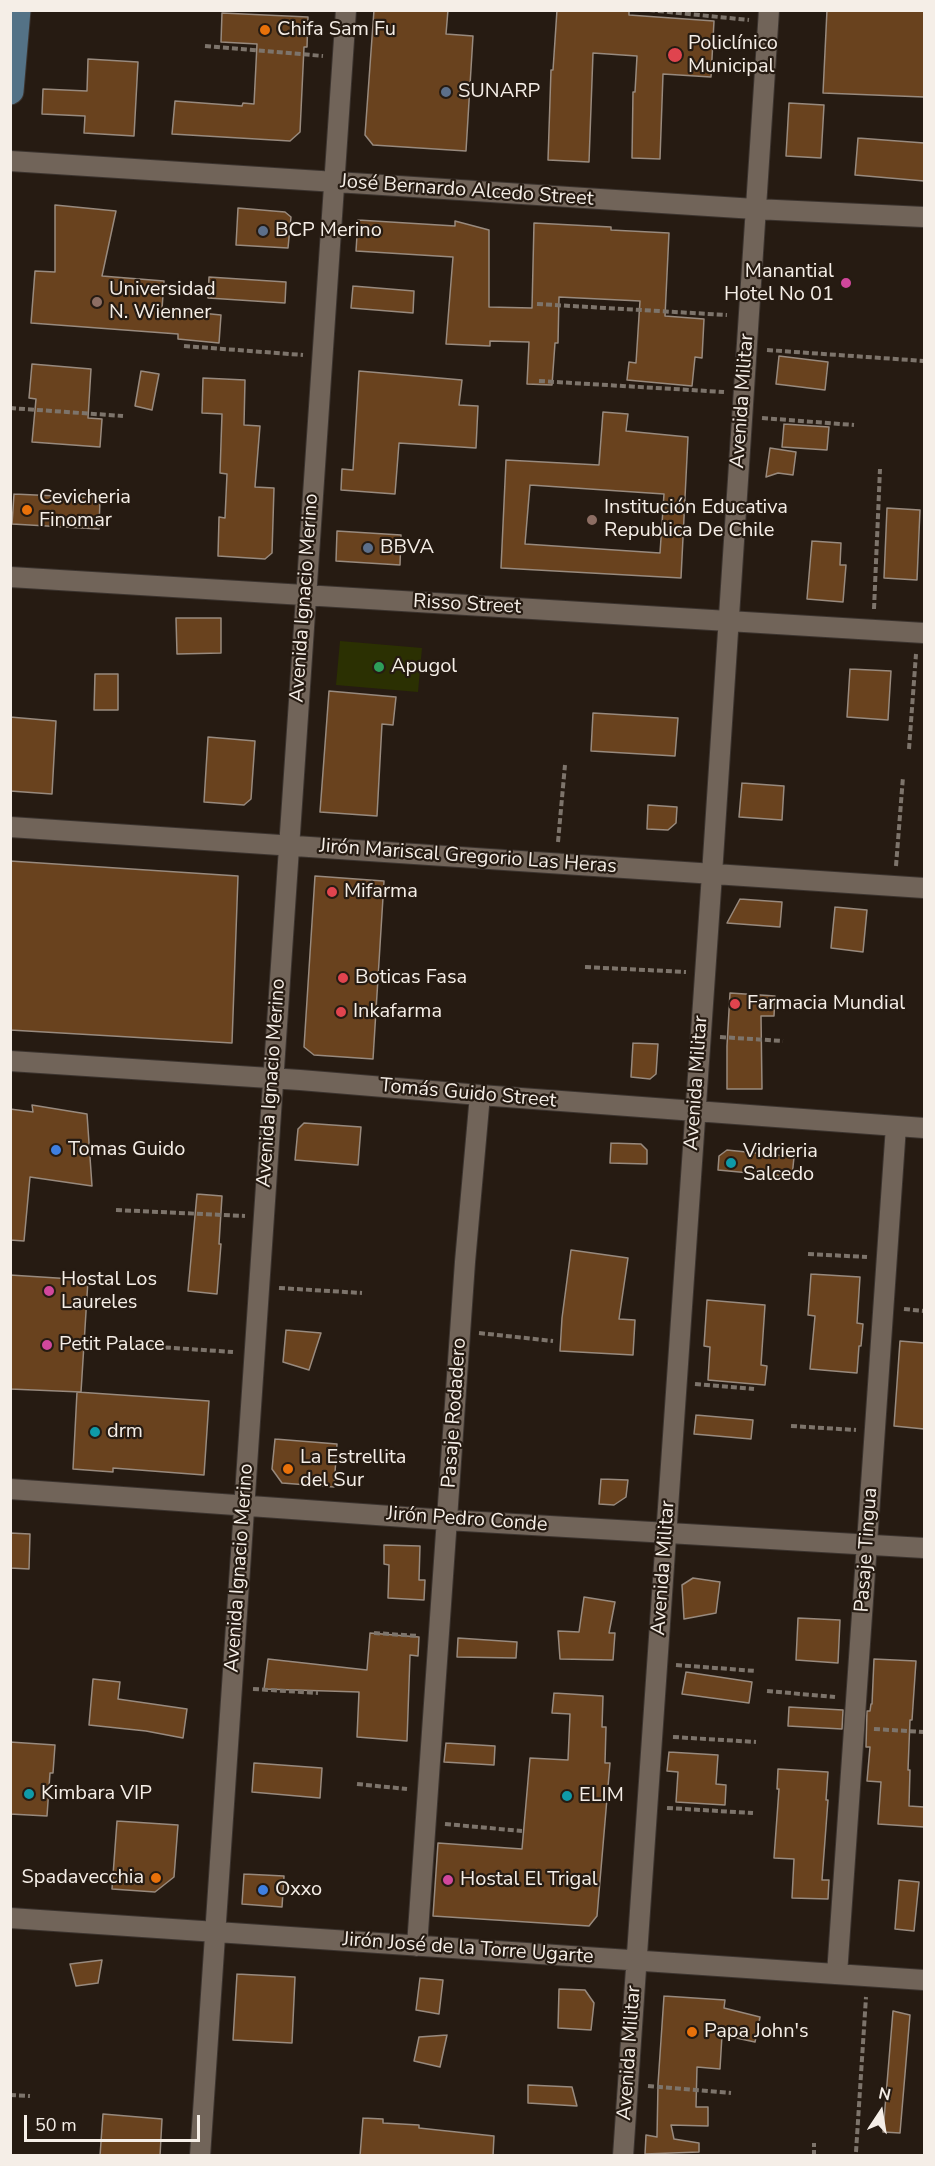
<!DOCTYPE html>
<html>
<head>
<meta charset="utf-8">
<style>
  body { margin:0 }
  #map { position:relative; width:935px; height:2166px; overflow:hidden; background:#261b12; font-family:"Nunito Sans",sans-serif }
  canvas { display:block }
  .frame { position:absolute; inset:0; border:12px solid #f5eee7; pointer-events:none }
  .north { position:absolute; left:851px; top:2082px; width:60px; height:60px; -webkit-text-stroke:4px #261b12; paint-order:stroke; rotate:12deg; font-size:16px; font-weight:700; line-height:24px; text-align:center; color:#f5eee7 }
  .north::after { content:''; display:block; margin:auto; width:21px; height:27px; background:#f5eee7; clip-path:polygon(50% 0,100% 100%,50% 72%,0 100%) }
  .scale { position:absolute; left:24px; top:2115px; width:176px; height:27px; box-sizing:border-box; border:3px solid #f5eee7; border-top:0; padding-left:8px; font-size:18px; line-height:21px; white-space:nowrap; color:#f5eee7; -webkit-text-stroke:4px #261b12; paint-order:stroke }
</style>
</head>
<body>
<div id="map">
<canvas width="935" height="2166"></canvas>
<div class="frame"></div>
<div class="north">N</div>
<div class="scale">50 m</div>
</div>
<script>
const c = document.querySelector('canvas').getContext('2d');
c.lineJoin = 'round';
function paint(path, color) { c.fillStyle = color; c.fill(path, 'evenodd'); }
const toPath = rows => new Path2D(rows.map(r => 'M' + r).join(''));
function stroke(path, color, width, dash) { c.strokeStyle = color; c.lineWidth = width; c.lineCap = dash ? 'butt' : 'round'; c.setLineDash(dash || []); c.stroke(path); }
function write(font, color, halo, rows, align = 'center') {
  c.font = font + ' "Nunito Sans",sans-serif'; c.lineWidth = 4.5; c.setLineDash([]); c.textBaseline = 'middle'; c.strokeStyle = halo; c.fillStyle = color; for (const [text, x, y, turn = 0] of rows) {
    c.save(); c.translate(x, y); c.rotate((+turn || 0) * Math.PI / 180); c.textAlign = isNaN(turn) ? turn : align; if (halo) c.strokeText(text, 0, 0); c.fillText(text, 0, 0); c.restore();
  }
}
paint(toPath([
  [340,641,422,648,418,692,336,685]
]), '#2b3002');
const building = toPath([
  [374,10,448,10,446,34,473,36,466,151,373,145,365,135,374,10],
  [557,10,629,10,629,15,714,21,711,77,663,74,660,159,632,158,633,92,635,92,637,56,593,53,589,162,548,160,551,70,553,70,557,10],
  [827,10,924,10,924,97,823,93,827,10],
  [222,13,308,17,307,47,304,47,300,132,290,141,172,134,175,101,242,106,243,103,254,104,257,44,221,42,222,13],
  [88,59,138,62,134,136,84,133,85,116,42,114,43,89,87,91,88,59],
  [789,103,824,105,821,158,786,156,789,103],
  [858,138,924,143,924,181,855,175,858,138],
  [55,205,116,211,102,276,164,281,162,309,221,315,219,343,178,339,178,334,31,323,35,271,55,272,55,205],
  [238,208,285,212,291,217,288,248,236,245,238,208],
  [358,220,455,226,455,221,489,230,489,307,532,308,534,223,611,227,611,230,669,233,665,316,704,319,702,358,695,357,692,386,627,380,629,362,636,363,640,301,559,297,558,343,555,343,552,385,527,384,529,342,490,341,490,346,446,344,453,257,356,251,358,220],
  [209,277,286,282,285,303,208,298,209,277],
  [353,286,414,291,413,313,351,308,353,286],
  [779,356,828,362,825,390,776,384,779,356],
  [32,364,91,369,88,418,102,419,100,447,32,442,36,399,29,398,32,364],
  [141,371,159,374,152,410,135,406,141,371],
  [359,371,462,380,459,405,478,406,476,448,399,443,395,494,341,490,342,469,353,470,359,371],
  [203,378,245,380,244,425,260,426,255,487,274,488,272,553,265,559,218,556,219,517,225,518,227,474,220,473,222,414,202,413,203,378],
  [603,412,628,414,626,431,688,437,681,578,501,568,506,460,599,465,603,412],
  [530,485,664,494,660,553,525,544,530,485],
  [784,424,829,427,827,450,782,447,784,424],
  [770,448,796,452,793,475,778,473,766,477,770,448],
  [14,494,100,498,99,529,12,524,14,494],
  [887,508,920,510,917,580,884,578,887,508],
  [337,531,401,535,400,565,336,561,337,531],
  [812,541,841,543,840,565,846,565,843,602,807,599,812,541],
  [176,618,221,618,221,653,177,654,176,618],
  [850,669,891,671,888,720,847,717,850,669],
  [95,674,118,674,118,710,94,710,95,674],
  [329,691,396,697,393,725,382,724,377,816,320,812,329,691],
  [593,713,678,718,675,756,591,751,593,713],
  [10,717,56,721,52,794,10,791,10,717],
  [208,737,255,741,251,799,244,805,204,802,208,737],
  [742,783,784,786,782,820,739,817,742,783],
  [648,805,677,807,676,823,668,830,647,829,648,805],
  [10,861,238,876,232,1043,10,1030,10,861],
  [315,876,384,881,373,1059,314,1055,304,1047,315,876],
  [740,899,782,902,780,927,727,923,740,899],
  [835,907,867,910,863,952,831,948,835,907],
  [730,993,775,996,774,1016,761,1016,762,1089,727,1089,727,1046,730,993],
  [633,1043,658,1044,656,1074,650,1079,631,1077,633,1043],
  [32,1105,87,1114,92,1186,30,1177,24,1241,10,1240,10,1109,33,1112,32,1105],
  [304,1123,361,1127,358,1165,295,1160,298,1129,304,1123],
  [611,1143,641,1144,647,1150,647,1164,610,1163,611,1143],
  [727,1150,794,1157,792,1177,718,1170,719,1156,727,1150],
  [197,1194,222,1196,219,1244,221,1244,217,1294,188,1291,197,1194],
  [571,1250,628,1258,619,1319,635,1320,633,1355,560,1351,562,1318,571,1250],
  [811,1274,860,1277,857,1323,863,1324,861,1346,859,1346,857,1373,810,1369,815,1316,808,1315,811,1274],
  [10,1275,88,1280,81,1392,10,1389,10,1275],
  [707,1300,765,1305,761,1365,767,1366,765,1385,708,1380,710,1347,704,1346,707,1300],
  [286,1330,321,1333,309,1370,283,1362,286,1330],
  [900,1341,924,1343,924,1429,894,1426,900,1341],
  [77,1392,209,1401,204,1475,113,1468,113,1472,73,1469,77,1392],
  [696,1415,753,1420,751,1439,694,1434,696,1415],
  [275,1439,337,1444,334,1487,282,1483,272,1469,275,1439],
  [601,1479,628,1480,626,1497,614,1505,599,1504,601,1479],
  [10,1533,30,1534,29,1569,10,1568,10,1533],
  [384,1545,420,1546,419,1580,425,1580,424,1600,388,1598,389,1565,384,1564,384,1545],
  [693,1578,720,1582,716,1613,684,1619,682,1585,693,1578],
  [584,1597,615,1602,609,1633,615,1633,613,1660,560,1659,558,1631,579,1632,584,1597],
  [798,1618,840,1620,838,1663,796,1660,798,1618],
  [370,1633,419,1637,418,1656,410,1655,407,1741,357,1737,359,1692,264,1689,268,1659,367,1670,370,1633],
  [458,1638,517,1642,516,1658,457,1657,458,1638],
  [874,1659,916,1661,912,1720,910,1720,908,1770,910,1770,909,1806,924,1807,924,1827,878,1824,881,1782,867,1781,870,1747,866,1747,867,1711,870,1711,871,1704,872,1704,874,1659],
  [686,1672,752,1682,749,1703,682,1694,686,1672],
  [93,1679,120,1682,118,1699,187,1709,183,1738,146,1731,89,1725,93,1679],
  [554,1693,603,1696,602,1727,606,1727,605,1763,610,1763,597,1916,589,1926,433,1916,438,1843,522,1849,530,1758,568,1760,570,1714,552,1713,554,1693],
  [789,1707,843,1710,842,1729,788,1726,789,1707],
  [10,1742,55,1745,53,1773,50,1773,47,1816,10,1814,10,1742],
  [446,1743,495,1746,494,1765,444,1762,446,1743],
  [669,1752,718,1755,716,1784,726,1785,725,1805,676,1802,678,1772,667,1771,669,1752],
  [254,1763,322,1768,320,1798,252,1792,254,1763],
  [778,1769,828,1772,826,1800,828,1800,822,1880,829,1880,828,1899,792,1898,794,1859,774,1858,779,1789,777,1789,778,1769],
  [117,1821,178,1825,174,1877,155,1892,112,1889,117,1821],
  [244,1874,284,1876,282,1907,242,1904,244,1874],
  [899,1880,919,1882,914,1931,895,1929,899,1880],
  [102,1960,98,1983,76,1986,70,1964,102,1960],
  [237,1974,295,1977,292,2043,233,2040,237,1974],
  [420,1978,443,1980,439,2014,416,2010,420,1978],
  [559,1989,585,1990,594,2003,591,2030,558,2028,559,1989],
  [664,1996,725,2000,724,2008,760,2017,755,2042,722,2035,720,2069,697,2067,696,2107,708,2107,708,2126,671,2125,674,2139,699,2143,699,2152,645,2154,646,2135,657,2137,658,2084,664,1996],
  [893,2011,910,2015,900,2133,883,2132,893,2011],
  [447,2035,440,2067,414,2061,419,2037,447,2035],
  [528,2085,572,2087,577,2106,528,2103,528,2085],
  [103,2114,162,2119,160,2156,100,2156,103,2114],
  [363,2118,383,2119,383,2123,419,2125,419,2128,494,2136,493,2156,360,2156,363,2118]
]);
paint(building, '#69421e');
stroke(building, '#988a7e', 1.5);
const street = toPath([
  [10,161,755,209,924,217],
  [10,577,924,633],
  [10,827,924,888],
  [10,1061,300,1080,480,1095,924,1128],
  [10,1489,447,1520,924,1548],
  [10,1918,924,1980],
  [417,1946,465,1262,480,1095],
  [837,1974,896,1126],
  [200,2156,346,10],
  [623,2156,712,874,769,10]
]);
const secondary = toPath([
  [10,91,17,10]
]);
stroke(street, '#3c342f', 22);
stroke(secondary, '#3c342f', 29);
stroke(toPath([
  [649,10,749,20],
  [205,46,323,56],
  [537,304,727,315],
  [184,346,303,355],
  [767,350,924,361],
  [539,381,724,392],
  [10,408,123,416],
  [762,418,854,425],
  [874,609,880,469],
  [909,749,916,654],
  [558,842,565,765],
  [896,866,903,777],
  [585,967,686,972],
  [720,1037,783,1041],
  [116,1210,245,1216],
  [808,1254,867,1257],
  [279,1288,362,1293],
  [904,1309,924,1311],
  [479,1333,553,1341],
  [129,1345,233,1352],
  [695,1384,754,1389],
  [791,1426,856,1430],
  [374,1633,418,1636],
  [676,1665,756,1671],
  [253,1689,318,1693],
  [767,1691,835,1697],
  [874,1729,924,1732],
  [673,1737,756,1742],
  [357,1784,407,1789],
  [667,1808,753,1813],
  [445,1824,522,1831],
  [648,2086,731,2093],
  [10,2095,30,2096],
  [856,2152,866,1997],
  [814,2156,814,2143],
  [869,2156,869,2154]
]), '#7d746b', 4, [6, 3]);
stroke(street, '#716459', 20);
stroke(secondary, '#547286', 27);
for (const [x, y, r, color] of [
  [265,30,6,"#e8710a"],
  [675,55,8,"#e0444e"],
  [446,92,6,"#5c6f8a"],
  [263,231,6,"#5c6f8a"],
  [846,283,6,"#d1479c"],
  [97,302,6,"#8d6e63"],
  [27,510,6,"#e8710a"],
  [592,520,6,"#8d6e63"],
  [368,548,6,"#5c6f8a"],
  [379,667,6,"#2e9e5b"],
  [332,892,6,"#e0444e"],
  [343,978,6,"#e0444e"],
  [735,1004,6,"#e0444e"],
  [341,1012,6,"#e0444e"],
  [56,1150,6,"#3f7fe0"],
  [731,1163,6,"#0f9aa8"],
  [49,1291,6,"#d1479c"],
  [47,1345,6,"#d1479c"],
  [95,1432,6,"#0f9aa8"],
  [288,1469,6,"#e8710a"],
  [29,1794,6,"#0f9aa8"],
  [567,1796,6,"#0f9aa8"],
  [156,1878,6,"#e8710a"],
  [448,1880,6,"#d1479c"],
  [263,1890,6,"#3f7fe0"],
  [692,2032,6,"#e8710a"]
]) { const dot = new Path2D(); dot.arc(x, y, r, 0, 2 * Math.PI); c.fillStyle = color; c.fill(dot); stroke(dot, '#261b12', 2); }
write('20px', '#f5eee7', '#261b12', [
  ["Chifa Sam Fu",277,30],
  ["Policlínico",688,44],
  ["Municipal",688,67],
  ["SUNARP",458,92],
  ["BCP Merino",275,231],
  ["Manantial",834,272,"right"],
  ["Hotel No 01",834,295,"right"],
  ["Universidad",109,290],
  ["N. Wienner",109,313],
  ["Cevicheria",39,498],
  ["Finomar",39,521],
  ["Institución Educativa",604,508],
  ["Republica De Chile",604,531],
  ["BBVA",380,548],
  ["Apugol",391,667],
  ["Mifarma",344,892],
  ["Boticas Fasa",355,978],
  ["Farmacia Mundial",747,1004],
  ["Inkafarma",353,1012],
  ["Tomas Guido",68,1150],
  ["Vidrieria",743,1152],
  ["Salcedo",743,1175],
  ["Hostal Los",61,1280],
  ["Laureles",61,1303],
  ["Petit Palace",59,1345],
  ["drm",107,1432],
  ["La Estrellita",300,1458],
  ["del Sur",300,1481],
  ["Kimbara VIP",41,1794],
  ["ELIM",579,1796],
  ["Spadavecchia",144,1878,"right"],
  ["Hostal El Trigal",460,1880],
  ["Oxxo",275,1890],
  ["Papa John's",704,2032]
], 'left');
write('20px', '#f5eee7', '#261b12', [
  ["José Bernardo Alcedo Street",467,191,4],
  ["Avenida Militar",743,401,-86],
  ["Avenida Ignacio Merino",305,598,-86],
  ["Risso Street",467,605,3],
  ["Jirón Mariscal Gregorio Las Heras",468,857,4],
  ["Avenida Ignacio Merino",272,1083,-86],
  ["Avenida Militar",697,1083,-86],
  ["Tomás Guido Street",468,1094,5],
  ["Pasaje Rodadero",455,1413,-86],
  ["Jirón Pedro Conde",467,1520,4],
  ["Pasaje Tingua",867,1550,-86],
  ["Avenida Ignacio Merino",240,1568,-86],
  ["Avenida Militar",664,1568,-86],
  ["Jirón José de la Torre Ugarte",468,1949,4],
  ["Avenida Militar",630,2053,-86]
]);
</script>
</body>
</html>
